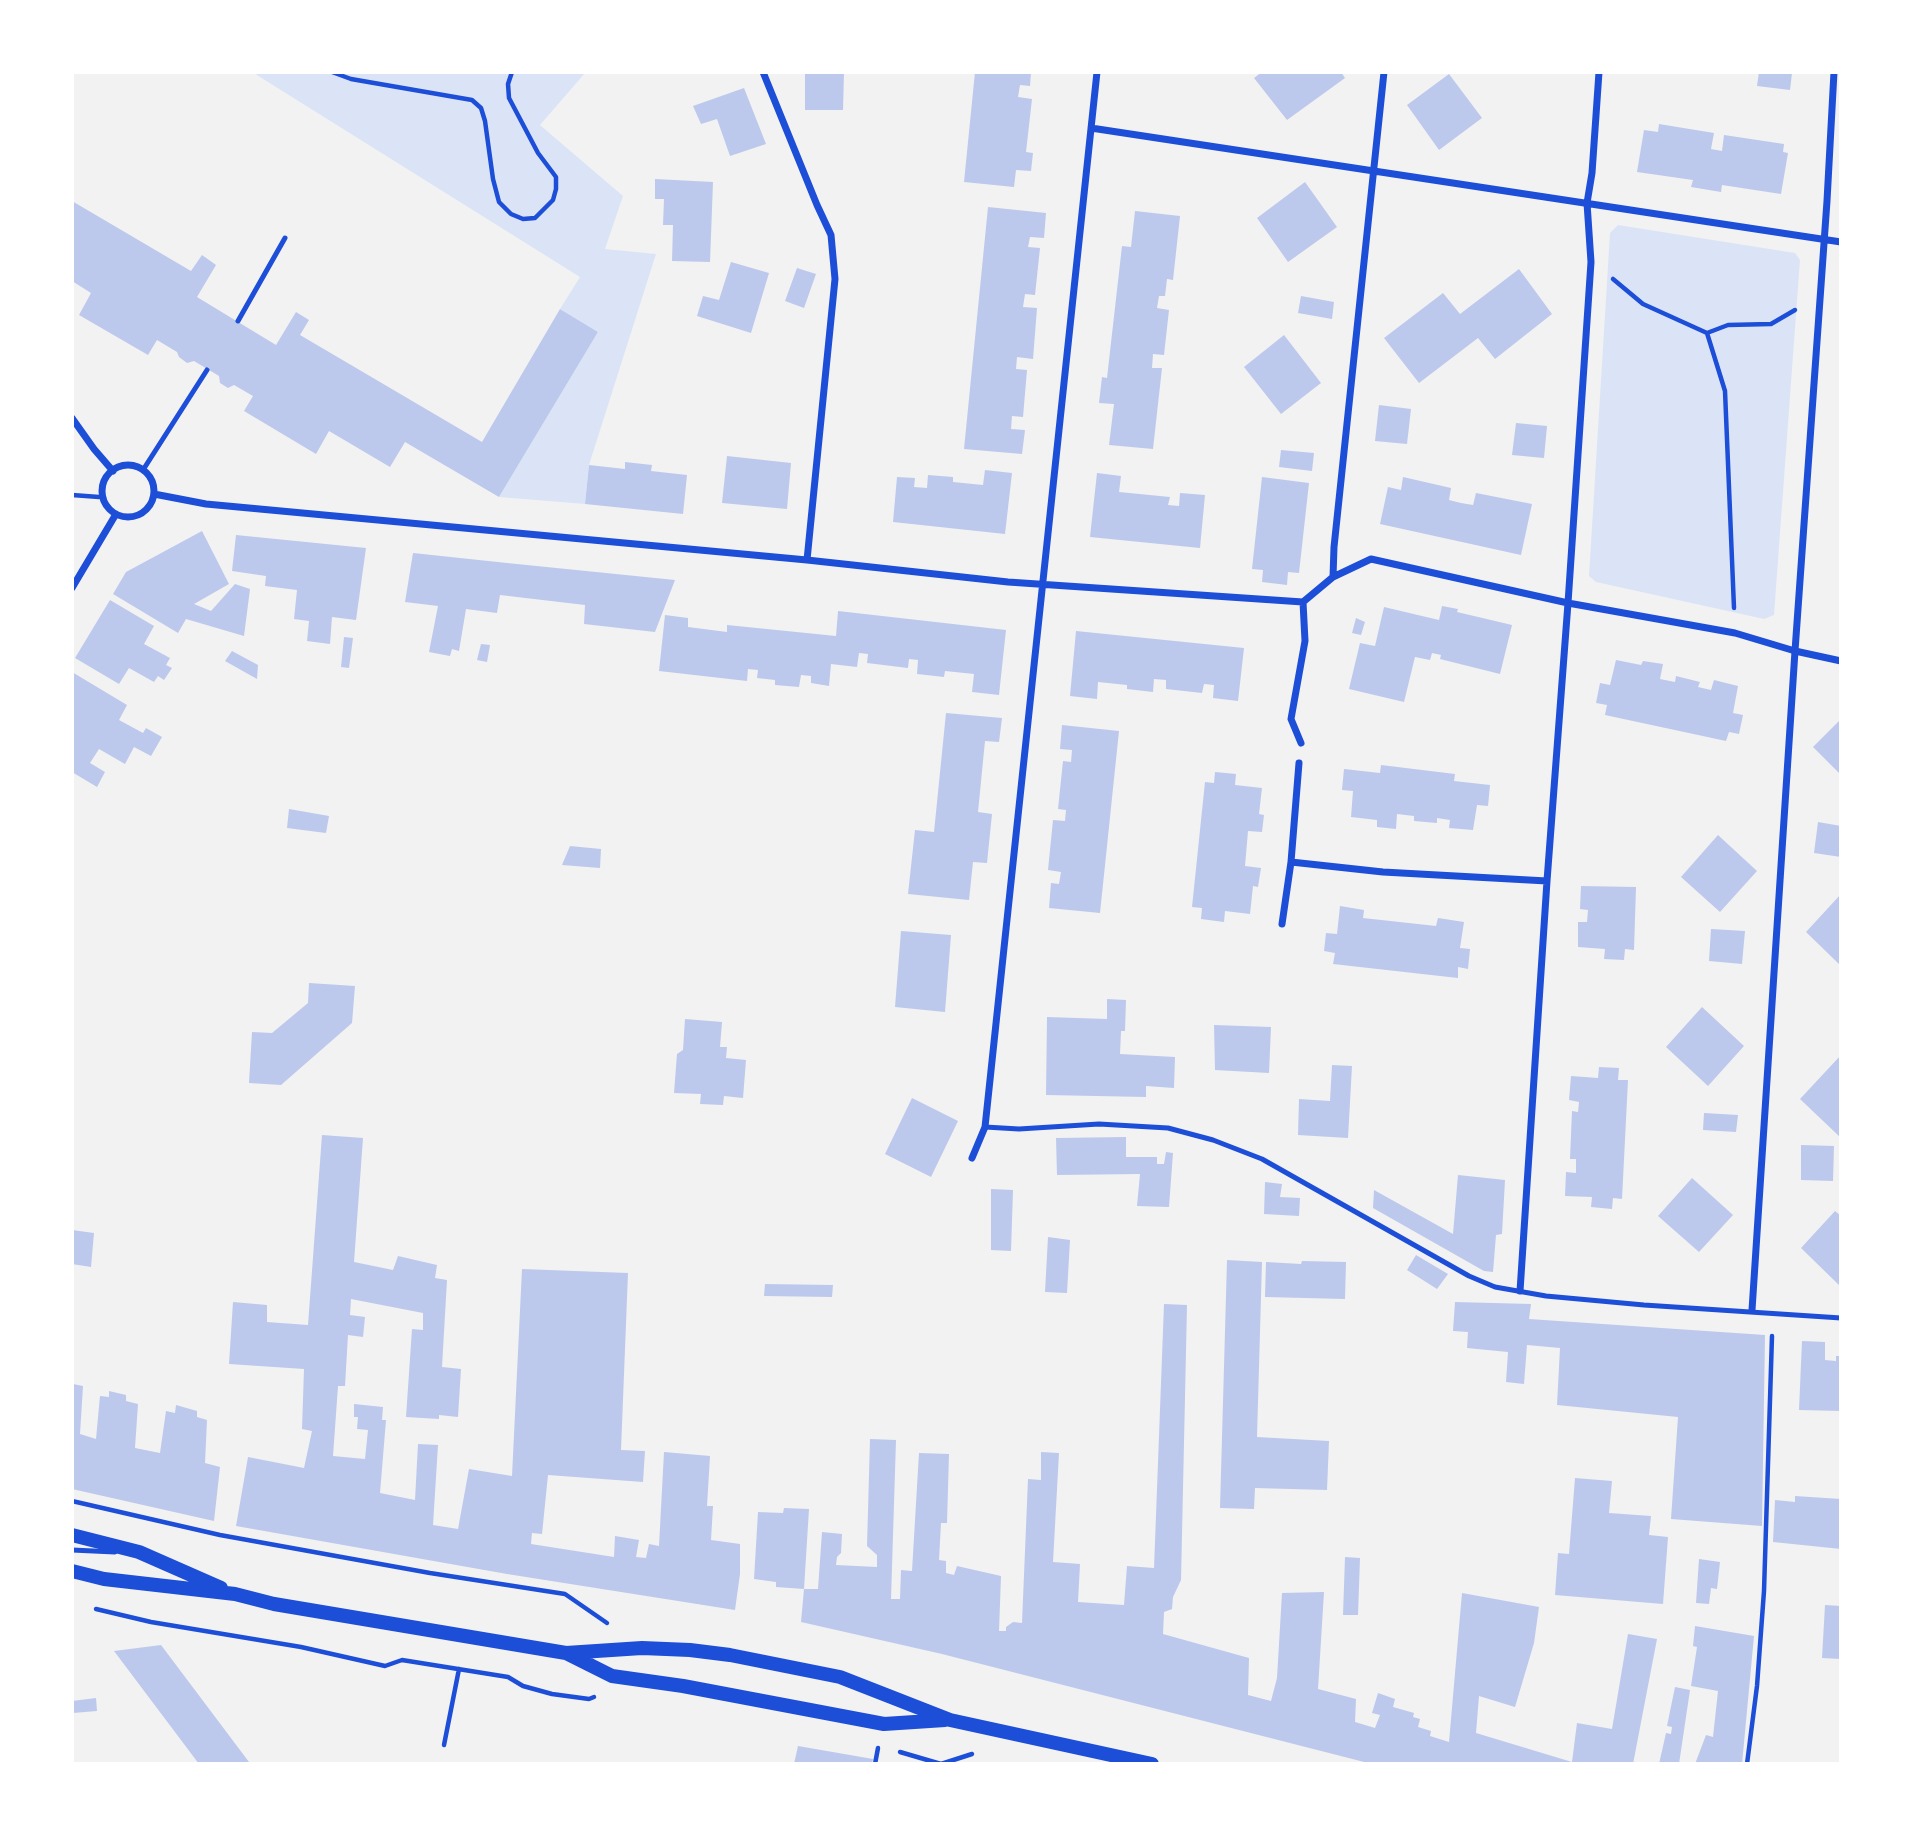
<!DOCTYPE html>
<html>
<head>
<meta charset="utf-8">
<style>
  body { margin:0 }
  #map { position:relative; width:1913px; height:1836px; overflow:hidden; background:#f2f2f2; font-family:"Archivo Narrow",sans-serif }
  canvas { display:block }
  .frame { position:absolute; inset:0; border:74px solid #fff; pointer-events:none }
</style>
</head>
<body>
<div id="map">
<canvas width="1913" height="1836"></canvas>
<div class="frame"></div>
</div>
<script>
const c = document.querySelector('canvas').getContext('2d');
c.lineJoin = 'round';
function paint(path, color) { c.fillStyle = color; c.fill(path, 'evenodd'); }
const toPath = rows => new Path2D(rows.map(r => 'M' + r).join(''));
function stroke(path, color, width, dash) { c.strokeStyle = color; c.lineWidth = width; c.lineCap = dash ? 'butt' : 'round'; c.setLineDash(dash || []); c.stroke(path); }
paint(toPath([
  [252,72,586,72,540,125,623,196,605,249,656,254,589,465,585,504,499,497,598,332,560,309,580,277],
  [1618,225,1795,253,1800,260,1774,615,1764,619,1596,582,1589,576,1610,233]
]), '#dbe4f7');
paint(toPath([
  [805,72,844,72,843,110,805,110],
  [975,72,1031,72,1030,86,1020,85,1018,97,1032,99,1026,152,1033,153,1031,171,1016,170,1014,187,964,182],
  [1262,72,1341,72,1345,78,1287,120,1254,78],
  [1759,72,1792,73,1790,90,1757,86],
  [1449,74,1482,118,1439,150,1407,105],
  [744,88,766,144,730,156,717,119,701,124,693,106],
  [1659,124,1714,133,1711,149,1722,151,1724,135,1784,144,1783,152,1788,153,1781,194,1722,185,1721,192,1691,187,1693,180,1637,172,1644,130,1658,132],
  [655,179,713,182,710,262,672,261,673,225,663,225,664,199,655,199],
  [1305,182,1337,227,1288,262,1257,218],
  [72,201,191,271,202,255,216,265,197,297,276,345,296,312,309,320,300,335,482,442,560,309,598,332,499,497,405,442,390,467,329,431,316,454,244,411,253,396,234,385,228,388,220,383,219,376,194,361,187,363,179,357,177,352,157,340,148,355,79,315,91,293,72,281],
  [988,207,1046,213,1044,238,1030,237,1028,247,1040,248,1035,295,1025,294,1023,307,1037,308,1033,359,1017,357,1016,369,1027,370,1023,417,1012,416,1011,429,1025,430,1022,454,964,449],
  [1135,211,1180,216,1173,280,1167,279,1165,296,1159,296,1157,308,1169,310,1164,355,1153,354,1152,368,1162,368,1153,449,1109,445,1114,404,1099,403,1102,377,1107,378,1122,246,1131,247],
  [731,262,769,273,751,333,697,316,703,296,719,300],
  [797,268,816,274,804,308,785,301],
  [1519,269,1552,314,1495,359,1478,338,1419,383,1384,338,1443,293,1460,314],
  [1301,296,1334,302,1332,319,1298,313],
  [1284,335,1321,383,1281,414,1244,367],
  [1379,405,1411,409,1407,444,1375,441],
  [1516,423,1547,426,1544,458,1512,455],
  [1281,450,1314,453,1312,471,1279,467],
  [727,456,791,463,787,509,722,503],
  [625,462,652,465,651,471,687,475,683,514,585,504,589,465,625,469],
  [985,470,1012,473,1005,534,893,522,897,477,915,478,914,487,927,488,928,475,953,477,953,482,983,485],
  [1097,473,1121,476,1119,492,1170,497,1168,505,1179,506,1180,493,1205,495,1200,548,1090,537],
  [1262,477,1309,483,1299,573,1288,572,1287,585,1262,582,1263,570,1252,569],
  [1403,477,1451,488,1449,500,1461,503,1473,505,1476,493,1532,504,1521,555,1380,524,1388,487,1401,490],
  [202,531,229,584,194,604,211,611,235,584,250,589,244,636,186,619,178,633,113,594,126,572],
  [236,535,366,548,356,620,332,617,330,644,307,641,309,621,294,619,297,590,265,586,266,576,232,571],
  [413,553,507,563,675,580,655,632,584,624,585,605,500,595,497,613,466,609,459,651,452,649,450,656,429,652,438,606,405,602],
  [110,600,154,626,144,644,170,658,166,665,172,668,164,680,158,676,154,682,129,668,119,684,75,658],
  [1442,606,1458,609,1457,612,1512,625,1500,674,1440,659,1441,655,1432,653,1430,660,1415,657,1404,702,1349,689,1360,643,1375,646,1384,607,1439,620],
  [838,611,1006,630,999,695,972,692,974,674,945,671,944,677,917,674,918,660,909,659,908,668,867,663,868,654,859,653,857,667,831,664,829,686,811,683,811,676,801,675,799,687,775,685,775,680,757,678,758,670,748,669,747,681,659,671,665,615,688,618,688,627,727,632,727,625,836,636],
  [1356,618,1365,622,1361,635,1352,633],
  [1076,631,1244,648,1238,701,1213,698,1214,685,1204,684,1202,693,1166,689,1166,680,1154,679,1153,692,1127,689,1127,685,1098,682,1097,699,1070,696],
  [344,637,353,638,349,668,341,667],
  [481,644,490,645,487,662,477,660],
  [232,651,258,665,257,679,225,661],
  [1616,660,1641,665,1643,661,1663,664,1660,679,1675,682,1676,676,1700,682,1698,687,1711,690,1714,680,1738,686,1733,713,1743,715,1739,734,1729,732,1726,741,1605,715,1607,705,1596,703,1600,683,1610,685],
  [72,672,127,705,119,720,143,733,146,728,162,737,151,756,134,747,125,764,99,749,90,763,105,772,97,787,72,772],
  [946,713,1002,718,999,742,985,741,978,812,992,814,987,863,973,862,969,900,908,894,915,830,934,832],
  [1841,719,1841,775,1813,747],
  [1062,725,1119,731,1100,913,1049,908,1051,883,1059,884,1061,872,1048,870,1053,820,1065,821,1066,810,1058,809,1063,761,1071,762,1072,750,1060,749],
  [1381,765,1455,774,1454,781,1490,785,1488,806,1477,805,1473,830,1449,828,1450,820,1437,818,1437,823,1414,821,1414,816,1397,814,1396,829,1377,827,1377,820,1351,817,1353,791,1342,790,1344,769,1380,773],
  [1215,772,1236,774,1235,785,1262,788,1259,814,1264,815,1262,832,1248,831,1245,866,1261,868,1258,887,1253,886,1250,914,1225,911,1224,922,1201,919,1202,908,1192,907,1205,782,1214,783],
  [289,809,329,816,326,833,287,828],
  [1818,822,1841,826,1841,857,1814,853],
  [1718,835,1757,871,1720,912,1681,877],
  [570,846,601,849,600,868,562,865],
  [1581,886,1636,887,1634,950,1625,949,1624,960,1604,959,1605,949,1578,947,1578,922,1587,922,1588,910,1580,909],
  [1841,894,1841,966,1806,932],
  [1340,906,1364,910,1363,918,1436,926,1438,918,1464,922,1460,948,1470,949,1468,969,1458,967,1458,978,1333,964,1335,953,1324,951,1326,933,1337,934],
  [1711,929,1745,931,1742,964,1709,961],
  [901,931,951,935,945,1012,895,1007],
  [309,983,355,986,352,1023,281,1085,249,1083,252,1032,272,1033,308,1003],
  [1107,999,1126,1000,1125,1031,1121,1031,1120,1054,1175,1057,1174,1088,1146,1086,1146,1097,1046,1095,1047,1017,1107,1019],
  [1702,1007,1744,1046,1708,1086,1666,1047],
  [685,1019,722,1022,720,1047,727,1047,726,1058,746,1060,743,1098,724,1096,723,1105,700,1104,701,1094,674,1093,677,1054,683,1050],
  [1214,1025,1271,1027,1269,1073,1215,1070],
  [1841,1055,1841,1138,1800,1099],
  [1332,1065,1352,1066,1348,1138,1298,1135,1299,1099,1330,1101],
  [1599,1067,1619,1068,1618,1080,1628,1080,1622,1199,1613,1198,1612,1209,1591,1207,1592,1197,1565,1196,1566,1172,1576,1173,1576,1159,1570,1159,1572,1111,1578,1112,1579,1102,1569,1100,1571,1076,1598,1078],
  [912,1098,958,1121,931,1177,885,1154],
  [1704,1113,1738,1115,1736,1132,1703,1130],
  [322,1135,363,1138,354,1262,393,1270,398,1256,437,1265,435,1278,447,1280,442,1367,461,1369,458,1417,439,1415,439,1419,406,1417,412,1329,423,1330,423,1313,351,1299,350,1315,365,1317,363,1337,348,1335,345,1386,338,1386,333,1456,365,1459,368,1430,357,1429,358,1417,354,1417,354,1404,383,1407,382,1420,386,1420,380,1493,415,1500,418,1444,438,1445,433,1525,458,1529,469,1469,512,1476,522,1269,628,1273,621,1450,645,1451,643,1482,548,1475,542,1534,532,1533,531,1544,614,1557,615,1536,639,1540,636,1557,646,1558,649,1544,659,1546,664,1452,710,1456,707,1506,713,1506,711,1540,740,1544,740,1574,735,1610,507,1574,236,1526,248,1457,304,1468,312,1431,302,1429,304,1369,229,1364,233,1302,267,1305,267,1322,308,1325],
  [1126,1137,1126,1157,1157,1157,1157,1164,1164,1164,1166,1152,1173,1153,1169,1207,1137,1206,1140,1174,1057,1175,1056,1138],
  [1801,1145,1834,1146,1833,1181,1801,1180],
  [1458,1175,1505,1180,1502,1234,1496,1235,1493,1272,1484,1271,1373,1208,1374,1190,1453,1234],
  [1692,1178,1733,1215,1699,1252,1658,1216],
  [1265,1182,1282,1184,1280,1197,1300,1198,1299,1216,1264,1214],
  [991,1189,1013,1190,1011,1251,991,1250],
  [1835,1211,1841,1216,1841,1287,1801,1248],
  [72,1230,94,1233,91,1267,72,1264],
  [1048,1237,1070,1240,1067,1293,1045,1292],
  [1416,1255,1448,1274,1437,1289,1407,1270],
  [1227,1260,1262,1262,1257,1437,1329,1441,1327,1490,1255,1488,1254,1509,1220,1508],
  [1302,1261,1346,1262,1345,1299,1265,1297,1266,1262,1301,1264],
  [765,1284,833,1285,832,1297,764,1296],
  [1455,1302,1531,1304,1529,1319,1765,1335,1762,1526,1671,1519,1678,1417,1557,1405,1560,1348,1527,1345,1524,1384,1506,1382,1508,1352,1467,1348,1468,1332,1453,1331],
  [1164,1304,1187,1305,1181,1580,1173,1597,1172,1609,1164,1612,1163,1634,1249,1658,1248,1695,1271,1701,1277,1678,1282,1593,1324,1592,1318,1689,1356,1699,1355,1722,1375,1728,1380,1715,1372,1713,1378,1693,1395,1699,1393,1707,1414,1713,1413,1717,1420,1719,1418,1727,1431,1731,1430,1736,1449,1742,1462,1593,1539,1607,1534,1643,1515,1707,1479,1696,1476,1733,1572,1762,1577,1723,1612,1729,1628,1634,1657,1639,1633,1764,1372,1764,942,1654,801,1622,804,1589,818,1589,822,1532,842,1534,841,1553,837,1557,836,1565,877,1567,877,1555,867,1546,870,1439,896,1440,891,1599,900,1599,901,1570,912,1571,919,1453,949,1454,947,1523,941,1523,939,1560,946,1561,946,1573,954,1575,957,1566,1001,1576,999,1631,1006,1631,1006,1627,1013,1622,1022,1623,1028,1479,1041,1480,1041,1452,1059,1453,1053,1562,1080,1564,1078,1602,1124,1605,1127,1566,1154,1568],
  [1802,1341,1825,1342,1825,1360,1836,1361,1836,1356,1841,1356,1841,1411,1799,1410],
  [73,1384,83,1386,80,1434,96,1439,100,1396,109,1397,109,1391,126,1395,126,1401,138,1404,135,1448,160,1453,166,1411,175,1413,176,1405,197,1411,197,1417,207,1420,205,1463,220,1467,214,1521,72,1489],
  [1575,1478,1612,1481,1609,1513,1651,1516,1649,1535,1668,1537,1663,1604,1555,1595,1558,1553,1569,1554],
  [1795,1496,1841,1499,1841,1549,1773,1542,1775,1500,1795,1502],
  [784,1508,809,1509,804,1589,776,1587,776,1582,754,1579,758,1512,783,1513],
  [1345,1557,1360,1558,1358,1615,1343,1615],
  [1699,1559,1720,1562,1717,1589,1711,1588,1709,1604,1696,1603],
  [1825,1605,1841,1606,1841,1659,1822,1658],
  [1695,1626,1754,1636,1742,1764,1695,1764,1706,1735,1713,1737,1718,1691,1691,1686,1697,1647,1693,1646],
  [161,1645,249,1762,199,1764,114,1651],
  [1675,1687,1690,1690,1679,1764,1659,1764,1666,1733,1671,1734,1672,1727,1667,1726],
  [96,1698,97,1711,73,1713,72,1701],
  [798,1746,873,1759,872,1764,794,1764]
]), '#bdc9ec');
stroke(toPath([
  [332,72,351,79,472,100,481,108,485,121,493,179,499,202,511,214,523,219,535,218,553,200,556,189,556,177,538,153,509,98,508,84,512,72],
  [1613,279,1643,304,1707,333,1725,391,1734,608],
  [1707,333,1728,325,1771,324,1795,310],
  [72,495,99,497],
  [72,1501,220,1535,430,1573,565,1594,607,1623],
  [96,1609,151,1622,301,1647,385,1666,402,1660,508,1677,523,1686,552,1694,589,1699,594,1697],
  [444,1745,459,1669],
  [900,1752,941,1764,972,1754],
  [875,1764,878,1748],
  [1747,1764,1757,1686,1764,1591,1772,1336]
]), '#1d4ed8', 4.5);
stroke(toPath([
  [238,321,285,238],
  [143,470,207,370],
  [985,1127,1019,1129,1099,1124,1168,1128,1213,1140,1262,1159,1469,1276,1495,1287,1546,1296,1644,1305,1841,1318],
  [72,1550,115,1552]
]), '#1d4ed8', 5);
stroke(toPath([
  [763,72,817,205,831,235,835,279,807,560],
  [1091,128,1841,242],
  [72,418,94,449,113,471],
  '102 491a26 26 0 1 1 52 0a26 26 0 1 1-52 0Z',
  [154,494,206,504,807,560,1008,582,1303,602,1333,577,1371,559,1568,603,1735,633,1795,651,1841,661],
  [1333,577,1334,547,1384,72],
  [72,588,116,514],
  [1301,743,1291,719,1305,641,1303,602],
  [1291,862,1383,872,1547,881],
  [1282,924,1291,862,1299,763],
  [972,1158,985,1127,1097,72],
  [1520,1291,1547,881,1568,603,1591,262,1587,203,1592,173,1599,72],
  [1752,1310,1795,651,1827,201,1834,72]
]), '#1d4ed8', 7);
stroke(toPath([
  [72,1535,139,1552,221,1588],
  [72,1571,104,1579,235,1594,274,1604,566,1653,642,1648,690,1650,730,1655,840,1677,950,1720,1152,1764],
  [566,1653,612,1676,683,1686,884,1724,945,1720]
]), '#1d4ed8', 14);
</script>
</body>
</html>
